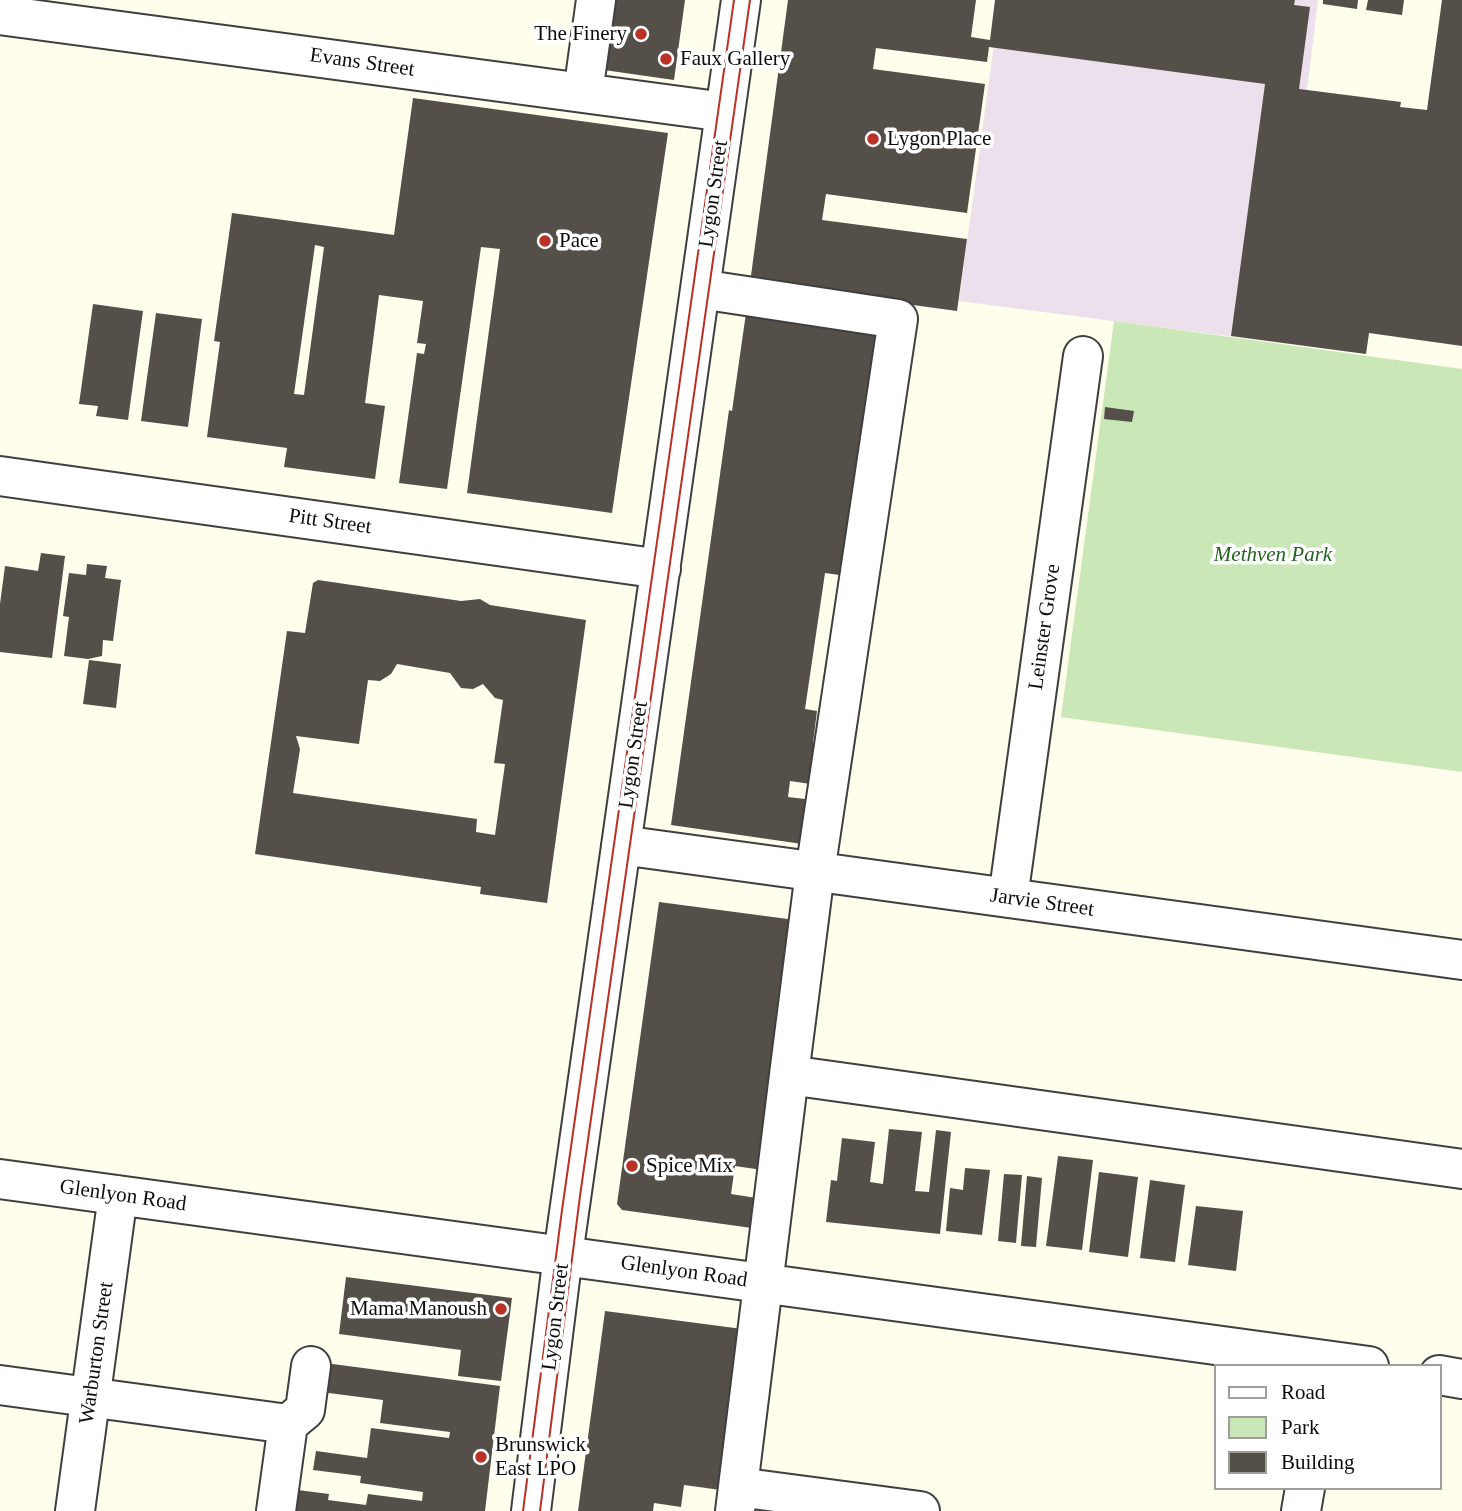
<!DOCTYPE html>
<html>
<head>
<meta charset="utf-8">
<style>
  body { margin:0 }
  #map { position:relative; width:1462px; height:1511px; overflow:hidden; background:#fffdec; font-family:Georgia,serif }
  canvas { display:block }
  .legend { position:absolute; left:1214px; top:1364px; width:228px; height:126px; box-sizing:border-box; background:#fff; border:2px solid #9e9e9e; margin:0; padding:9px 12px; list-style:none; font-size:21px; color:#0c0c0c }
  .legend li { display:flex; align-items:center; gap:14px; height:35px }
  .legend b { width:35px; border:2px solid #9e9e9e }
</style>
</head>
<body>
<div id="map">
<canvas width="1462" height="1511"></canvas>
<ul class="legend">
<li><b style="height:9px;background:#fff"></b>Road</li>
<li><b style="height:19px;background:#cae8b7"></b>Park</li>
<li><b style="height:19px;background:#554f49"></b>Building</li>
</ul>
</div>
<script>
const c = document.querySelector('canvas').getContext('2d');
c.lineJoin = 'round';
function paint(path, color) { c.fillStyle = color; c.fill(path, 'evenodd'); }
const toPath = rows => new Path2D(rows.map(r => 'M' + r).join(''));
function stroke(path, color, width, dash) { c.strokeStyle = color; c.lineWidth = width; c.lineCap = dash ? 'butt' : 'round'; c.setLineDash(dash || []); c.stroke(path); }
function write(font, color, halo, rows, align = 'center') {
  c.font = font + ' Georgia,serif'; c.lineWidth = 7; c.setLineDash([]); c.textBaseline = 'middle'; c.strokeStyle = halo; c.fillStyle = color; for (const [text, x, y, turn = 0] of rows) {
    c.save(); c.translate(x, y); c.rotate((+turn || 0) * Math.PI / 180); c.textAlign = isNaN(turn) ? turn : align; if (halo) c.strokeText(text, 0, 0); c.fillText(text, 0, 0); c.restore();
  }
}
paint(toPath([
  [1000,0,1318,0,1307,90,1401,102,1366,354,959,301]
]), '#ebe0eb');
paint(toPath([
  [1114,321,1462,369,1462,772,1061,717]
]), '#cae8b7');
paint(toPath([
  [607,0,685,0,674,80,597,69],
  [788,0,976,0,971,37,990,40,995,0,1295,0,1294,5,1310,7,1299,89,1401,102,1400,107,1427,110,1442,0,1462,0,1462,346,1369,333,1366,354,1231,336,1265,84,989,47,987,62,876,48,873,69,985,84,967,213,826,194,822,220,967,239,957,311,750,283],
  [1323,0,1358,0,1357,9,1323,4],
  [1368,0,1404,0,1402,15,1366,10],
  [413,98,668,133,612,513,467,493,500,249,481,247,447,489,399,483,417,353,424,354,426,344,417,343,423,301,379,295,365,403,385,406,375,479,284,467,287,448,207,437,220,342,214,341,232,213,394,235],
  [315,245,324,247,304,395,294,394],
  [93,304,143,311,128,420,96,416,98,406,79,404],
  [156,313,202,319,188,427,141,421],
  [746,313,888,332,854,577,825,573,805,709,817,711,813,743,830,745,824,786,790,781,788,797,822,801,816,846,671,825,729,410,732,411],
  [1105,407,1134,411,1132,422,1104,419],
  [41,553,65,556,52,658,0,652,0,604,5,566,38,571],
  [87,564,107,566,105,578,121,580,113,641,103,640,102,656,88,659,64,656,69,617,63,616,69,573,86,575],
  [318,580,461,601,480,599,490,605,586,620,547,903,480,894,481,887,255,854,287,631,305,633,313,583],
  [397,664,450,673,461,688,473,689,483,684,495,698,503,700,494,763,505,764,495,835,476,832,477,819,293,793,300,749,296,736,359,744,368,680,380,681,391,674],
  [89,660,121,664,116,708,83,704],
  [659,902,803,921,769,1171,735,1166,731,1194,763,1199,759,1229,622,1210,617,1204],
  [889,1129,922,1132,915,1191,929,1192,936,1130,951,1132,940,1234,826,1222,831,1180,837,1181,842,1138,875,1142,870,1182,883,1184],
  [1058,1156,1093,1160,1082,1250,1046,1246],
  [965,1168,990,1170,982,1235,946,1231,950,1188,963,1190],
  [1099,1172,1138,1177,1128,1257,1089,1252],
  [1004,1174,1022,1175,1016,1243,998,1241],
  [1027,1176,1042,1178,1036,1247,1021,1246],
  [1150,1180,1185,1185,1175,1262,1140,1258],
  [1196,1206,1243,1211,1236,1271,1188,1265],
  [346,1277,512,1298,501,1381,458,1376,461,1350,339,1334],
  [605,1311,750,1330,728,1491,684,1485,681,1507,654,1503,653,1511,578,1511],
  [325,1363,500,1386,485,1511,295,1511,298,1490,329,1494,328,1500,366,1505,368,1494,422,1501,423,1492,360,1483,361,1476,313,1470,316,1451,367,1458,371,1428,449,1438,450,1432,380,1423,383,1400,321,1392]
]), '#554f49');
const minor = toPath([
  [0,15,725,112],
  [583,93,596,0],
  [700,289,898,319,815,872,789,1075,1462,1169],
  [0,476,661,569],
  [621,845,1462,960],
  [1008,898,1083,356],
  [0,1179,1369,1366],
  [1439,1375,1462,1379],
  [0,1385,288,1424],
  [738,1487,920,1511],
  [75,1511,118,1195],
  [276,1511,288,1424,305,1410,311,1366],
  [531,1511,563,1255,741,0],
  [735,1511,789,1075],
  [1301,1511,1305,1488]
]);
stroke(minor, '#3f3f3f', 42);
stroke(minor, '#fff', 38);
stroke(toPath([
  [523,1511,562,1210,734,0],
  [540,1511,580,1196,750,0]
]), '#ba3127', 2);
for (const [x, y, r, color] of [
  [641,34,7,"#ba3127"],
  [666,59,7,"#ba3127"],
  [873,139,7,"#ba3127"],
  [545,241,7,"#ba3127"],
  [632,1166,7,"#ba3127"],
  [501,1309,7,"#ba3127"],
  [481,1457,7,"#ba3127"]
]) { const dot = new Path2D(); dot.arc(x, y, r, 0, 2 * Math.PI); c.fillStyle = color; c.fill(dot); stroke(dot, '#fff', 2.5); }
write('21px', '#0c0c0c', '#fff', [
  ["The Finery",627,34,"right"],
  ["Faux Gallery",680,59],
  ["Lygon Place",887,139],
  ["Pace",559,241],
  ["Spice Mix",646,1166],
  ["Mama Manoush",487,1309,"right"],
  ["Brunswick",495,1445],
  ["East LPO",495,1469]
], 'left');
write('21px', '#0c0c0c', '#fff', [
  ["Evans Street",362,63,8],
  ["Lygon Street",714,194,-82],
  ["Pitt Street",330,522,8],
  ["Leinster Grove",1045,627,-82],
  ["Lygon Street",634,755,-82],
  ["Jarvie Street",1042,903,8],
  ["Glenlyon Road",123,1196,8],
  ["Glenlyon Road",684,1272,8],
  ["Lygon Street",556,1317,-83],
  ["Warburton Street",97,1353,-82]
]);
write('italic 21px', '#24631e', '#fff', [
  ["Methven Park",1273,555]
]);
</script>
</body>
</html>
